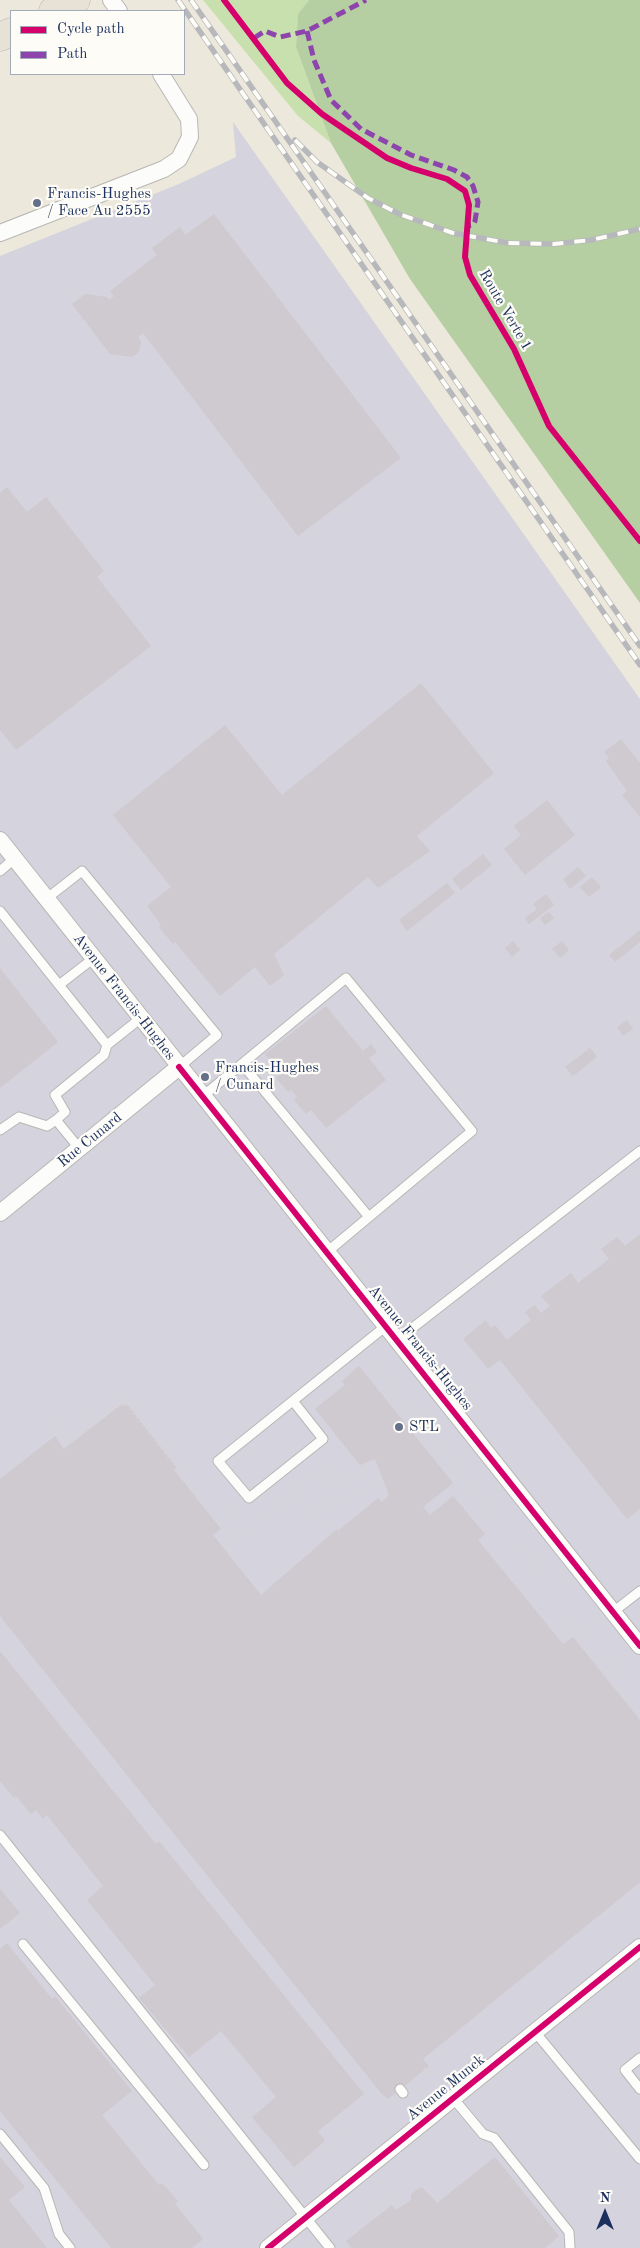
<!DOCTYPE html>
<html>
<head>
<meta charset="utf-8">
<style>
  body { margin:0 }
  #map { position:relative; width:640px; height:2248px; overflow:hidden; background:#ede8dc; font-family:"Old Standard TT",serif }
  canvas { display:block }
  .legend { position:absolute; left:10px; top:10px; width:175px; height:65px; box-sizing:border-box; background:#fdfcf7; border:1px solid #a3aaba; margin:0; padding:6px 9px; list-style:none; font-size:15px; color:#1b2f5e }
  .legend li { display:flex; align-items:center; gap:10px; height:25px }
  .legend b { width:25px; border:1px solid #a3aaba }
  .north { position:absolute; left:580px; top:2188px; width:50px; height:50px; -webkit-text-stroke:4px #fdfcf7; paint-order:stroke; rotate:0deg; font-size:14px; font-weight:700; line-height:20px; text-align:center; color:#1b2f5e }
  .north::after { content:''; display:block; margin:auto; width:18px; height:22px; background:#1b2f5e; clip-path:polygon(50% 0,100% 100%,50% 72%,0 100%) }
</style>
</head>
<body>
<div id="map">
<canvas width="640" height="2248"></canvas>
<ul class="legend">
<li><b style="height:6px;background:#d6006c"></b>Cycle path</li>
<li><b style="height:6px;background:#8e44ad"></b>Path</li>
</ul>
<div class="north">N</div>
</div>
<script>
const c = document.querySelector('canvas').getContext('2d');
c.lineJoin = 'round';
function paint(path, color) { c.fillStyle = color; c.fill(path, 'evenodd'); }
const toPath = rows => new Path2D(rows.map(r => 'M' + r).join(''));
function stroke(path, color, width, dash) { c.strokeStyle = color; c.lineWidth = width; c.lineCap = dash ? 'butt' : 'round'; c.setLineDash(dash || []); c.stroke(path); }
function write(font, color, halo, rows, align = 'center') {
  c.font = font + ' "Old Standard TT",serif'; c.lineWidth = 4.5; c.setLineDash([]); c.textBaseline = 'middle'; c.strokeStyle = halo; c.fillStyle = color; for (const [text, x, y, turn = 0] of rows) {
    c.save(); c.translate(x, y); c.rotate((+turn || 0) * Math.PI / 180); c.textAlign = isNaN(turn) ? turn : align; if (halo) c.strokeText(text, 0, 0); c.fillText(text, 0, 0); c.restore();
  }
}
paint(toPath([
  [233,122,640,699,640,2248,0,2248,0,256,179,184,236,157]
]), '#d5d3dd');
paint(toPath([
  [203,0,309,0,298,14,296,47,331,143,298,116]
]), '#c8e0ad');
paint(toPath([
  [309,0,640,0,640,603,410,279,331,143,296,47,298,14]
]), '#b5cea2');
paint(toPath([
  [214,214,401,458,298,536,143,333,138,337,141,341,139,352,132,357,110,354,72,304,85,294,107,297,109,300,114,296,110,291,157,255,152,248,180,227,185,235],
  [7,487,27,512,46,497,104,571,97,577,151,646,16,750,0,730,0,493],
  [421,683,494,773,417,836,430,851,378,888,368,877,274,954,284,975,270,986,255,967,220,996,175,942,173,944,159,927,161,925,147,906,171,887,113,815,225,725,282,795],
  [621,739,640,763,640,817,622,795,627,791,606,761,609,758,604,752],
  [547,800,575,835,525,875,504,849,521,835,514,826],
  [483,854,492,865,461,890,452,879],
  [578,867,586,876,570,889,563,879],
  [592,877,601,887,589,897,580,887],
  [447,883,455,893,407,931,399,920],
  [546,894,554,905,529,924,525,918,537,909,533,904],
  [549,912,554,918,545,925,540,918],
  [640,930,640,942,615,962,609,955],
  [513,941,520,950,512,957,505,948],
  [562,941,569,950,560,958,552,949],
  [0,968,58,1042,0,1088],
  [326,1006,363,1051,371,1044,377,1052,369,1058,386,1080,326,1128,311,1110,306,1114,294,1100,297,1097,294,1093,291,1090,288,1092,276,1078,281,1074,265,1054],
  [627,1020,633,1029,623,1036,617,1027],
  [590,1048,597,1057,573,1076,565,1067],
  [640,1234,640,1509,627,1519,500,1360,488,1369,463,1339,486,1320,491,1328,495,1325,507,1340,531,1320,525,1312,535,1305,541,1313,550,1306,541,1296,571,1273,578,1283,609,1259,601,1249,617,1237,625,1246],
  [359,1366,453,1483,423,1507,430,1515,453,1496,485,1534,478,1540,563,1644,573,1637,640,1720,640,1882,423,2059,429,2066,388,2099,381,2093,0,1616,0,1479,55,1436,64,1449,122,1404,123,1406,127,1404,177,1468,174,1470,221,1529,213,1535,261,1595,337,1529,338,1531,378,1498,382,1502,389,1495,375,1459,360,1465,315,1409,345,1385,342,1381],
  [0,1651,156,1844,159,1841,364,2094,318,2131,325,2141,294,2167,252,2117,276,2097,221,2031,189,2057,139,1998,155,1985,87,1900,103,1886,47,1815,43,1819,36,1810,31,1814,16,1796,14,1798,0,1781],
  [0,1889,20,1913,0,1929],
  [7,1943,52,1999,55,1996,132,2091,102,2115,159,2185,162,2183,178,2201,175,2204,203,2239,192,2248,111,2248,0,2111,0,1949],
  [0,2157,25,2187,9,2200,47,2248,0,2248],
  [495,2157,559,2236,545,2248,352,2248,346,2241,392,2205,396,2210,411,2200,411,2194,419,2188,423,2188,437,2203]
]), '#cfcad0');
const service = toPath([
  [0,871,14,859],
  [46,899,82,871,217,1035,179,1067],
  [0,911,107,1045,141,1018],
  [59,985,94,958],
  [242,1064,369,1217],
  [203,1096,346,978,472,1131,327,1252],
  [0,1130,19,1117,47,1126,56,1120],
  [79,1148,56,1120,65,1112,55,1095,104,1055,107,1045],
  [397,1340,640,1151],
  [293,1401,323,1439,249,1498,218,1461,386,1326],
  [613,1612,640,1591],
  [0,1835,330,2248],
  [23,1944,204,2165],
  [535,2032,640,2159],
  [640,2058,625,2070,640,2089],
  [400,2089,403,2093],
  [453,2098,483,2134,494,2138,569,2232,570,2248],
  [0,2134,44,2188,59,2234,70,2248]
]);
const minor = toPath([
  [111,0,119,11],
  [0,233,164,169,179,159,190,137,189,119,161,74],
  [0,840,640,1646],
  [0,1213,179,1067],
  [268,2248,640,1947]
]);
const motorway = toPath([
  [53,11,76,0],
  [0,37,11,32]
]);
stroke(service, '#b8b7b4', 11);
stroke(minor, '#b8b7b4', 18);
stroke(motorway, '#b8b7b4', 29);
stroke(toPath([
  [67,289,76,301],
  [152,938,161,930],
  [12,984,32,970],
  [274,1084,277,1082,288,1097],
  [364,1359,377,1368,501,1524],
  [123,1399,130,1394],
  [84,1411,94,1423],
  [48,1417,68,1444],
  [405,1422,430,1408],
  [336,1439,359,1468,376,1462],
  [160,1446,168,1440],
  [63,1448,123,1399,233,1540],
  [322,1470,333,1483],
  [307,1507,328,1501,329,1505,371,1491,365,1472,324,1486,328,1501],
  [221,1525,234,1514,240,1505],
  [330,1535,295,1492,346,1451],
  [518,1543,547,1579],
  [224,1548,295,1492,287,1483],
  [553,1605,582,1641],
  [578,1622,586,1631,582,1641,634,1707,640,1710],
  [603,1675,629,1655],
  [424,2069,428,2074],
  [312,2157,354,2123],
  [287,2175,312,2157,309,2154],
  [374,2218,369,2212,397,2191]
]), '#d6d5d5', 3, [1, 4]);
stroke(service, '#fcfcfa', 9);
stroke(minor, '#fcfcfa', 16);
stroke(motorway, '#e7e2d5', 28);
const rail = toPath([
  [178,0,640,665],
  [191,0,640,646],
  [295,140,317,162,368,198,399,214,453,233,508,243,554,244,591,240,640,229]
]);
stroke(rail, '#b7b8bc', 5.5);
stroke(rail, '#fdfcf7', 4, [11]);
stroke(toPath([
  [307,31,314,60,331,100,361,129,411,155,454,170,467,177,473,186,478,202,475,221,473,225,467,226],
  [254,38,265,31,280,37,307,31,366,0]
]), '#8e44ad', 5, [10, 5]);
stroke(toPath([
  [224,0,287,83,322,114,387,158,411,168,447,179,465,191,469,205,465,257,470,275,514,349,549,426,640,541],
  [179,1067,640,1646],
  [268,2248,640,1947]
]), '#d6006c', 6);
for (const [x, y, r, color] of [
  [37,203,5,"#64708a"],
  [205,1077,5,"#64708a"],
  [399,1427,5,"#64708a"]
]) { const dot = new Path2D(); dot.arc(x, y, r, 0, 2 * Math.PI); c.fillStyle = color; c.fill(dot); stroke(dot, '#fdfcf7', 2); }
write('15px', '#1b2f5e', '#fdfcf7', [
  ["Francis-Hughes",47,194],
  ["/ Face Au 2555",47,211],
  ["Francis-Hughes",215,1068],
  ["/ Cunard",215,1085],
  ["STL",409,1427]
], 'left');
write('15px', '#1b2f5e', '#fdfcf7', [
  ["Route Verte 1",505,310,60],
  ["Avenue Francis-Hughes",124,997,52],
  ["Rue Cunard",90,1140,-39],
  ["Avenue Francis-Hughes",420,1348,51],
  ["Avenue Munck",446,2088,-39]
]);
</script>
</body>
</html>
